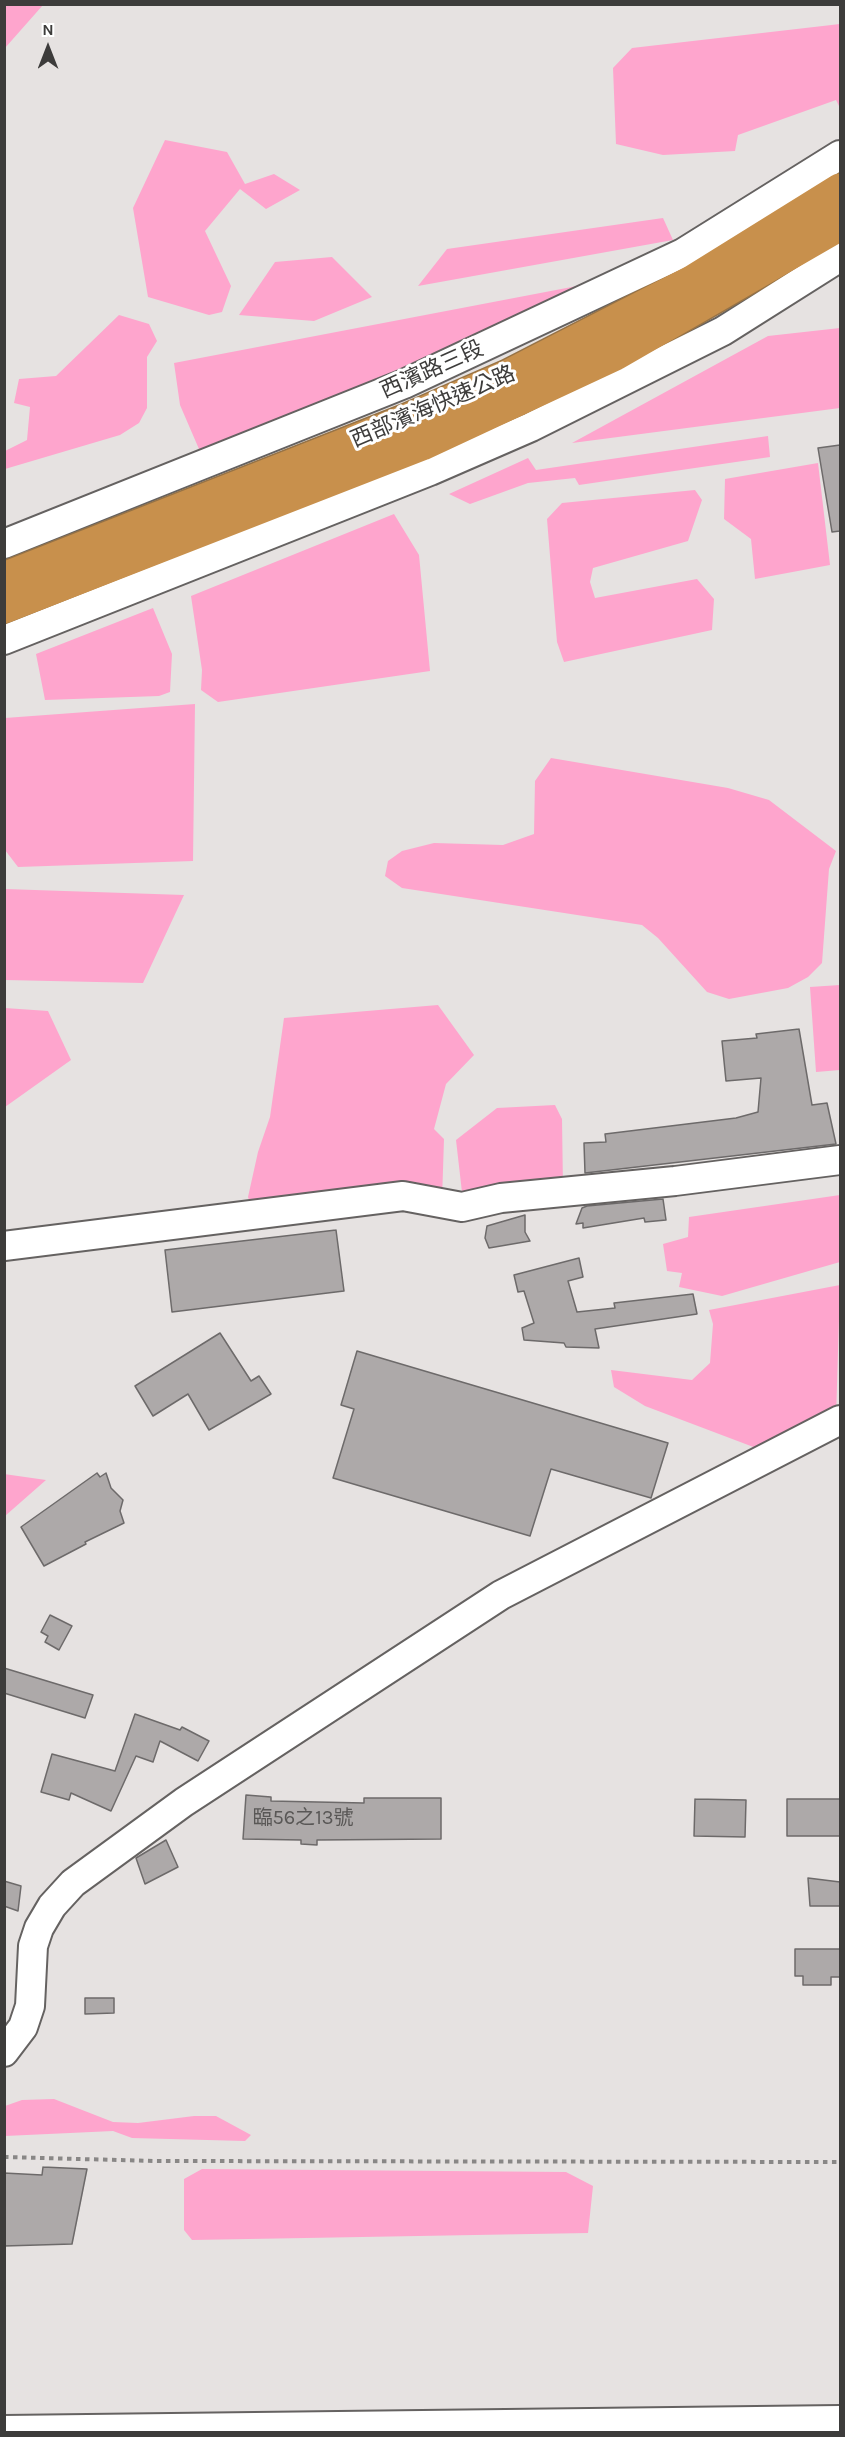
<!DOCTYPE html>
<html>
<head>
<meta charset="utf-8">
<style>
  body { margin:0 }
  #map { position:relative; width:845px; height:2437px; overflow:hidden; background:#e6e2e1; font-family:Karla,sans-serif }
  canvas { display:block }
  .frame { position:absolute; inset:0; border:6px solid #3d3c3b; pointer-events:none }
  .north { position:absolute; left:18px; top:18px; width:60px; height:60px; -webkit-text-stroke:4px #fff; paint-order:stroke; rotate:0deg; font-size:16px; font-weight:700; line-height:24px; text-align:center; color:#3d3c3b }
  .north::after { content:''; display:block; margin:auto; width:21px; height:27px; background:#3d3c3b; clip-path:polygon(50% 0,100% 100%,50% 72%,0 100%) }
</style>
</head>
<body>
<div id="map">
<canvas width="845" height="2437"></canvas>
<div class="frame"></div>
<div class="north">N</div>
</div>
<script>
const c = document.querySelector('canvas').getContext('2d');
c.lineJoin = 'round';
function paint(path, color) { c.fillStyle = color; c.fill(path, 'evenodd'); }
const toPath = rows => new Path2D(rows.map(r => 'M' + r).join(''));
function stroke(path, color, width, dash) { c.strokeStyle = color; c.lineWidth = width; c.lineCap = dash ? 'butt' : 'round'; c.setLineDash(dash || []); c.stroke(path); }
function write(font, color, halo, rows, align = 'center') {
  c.font = font + ' Karla,"Noto Sans TC",sans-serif'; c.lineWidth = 6; c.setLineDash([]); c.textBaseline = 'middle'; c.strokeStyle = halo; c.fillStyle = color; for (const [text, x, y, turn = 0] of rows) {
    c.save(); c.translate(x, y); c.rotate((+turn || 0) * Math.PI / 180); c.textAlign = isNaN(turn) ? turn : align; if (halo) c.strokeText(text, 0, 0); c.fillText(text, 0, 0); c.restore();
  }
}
paint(toPath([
  [5,4,43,5,5,48,4,5],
  [840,24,840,108,836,100,738,135,735,151,663,155,616,144,613,68,632,48],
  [165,140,227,152,245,184,274,174,300,190,266,209,240,189,205,231,231,286,222,312,209,315,148,297,133,208],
  [663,218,673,240,418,286,447,249],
  [332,257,372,297,314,321,239,315,275,262],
  [624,277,202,456,180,405,174,363],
  [119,315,149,324,157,341,147,357,147,408,139,423,120,435,5,469,5,451,27,440,30,407,14,403,19,379,56,376],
  [840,328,840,408,572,443,768,336],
  [768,436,770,457,579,485,575,478,528,483,470,504,449,494,528,458,536,470],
  [818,463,830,565,755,579,751,539,724,519,725,479],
  [695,490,702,500,688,541,593,568,590,582,595,598,697,579,714,599,712,630,564,662,557,642,547,519,562,503],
  [394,514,419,555,430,671,218,702,201,690,202,670,191,596],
  [153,608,172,654,170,692,159,696,45,700,36,654],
  [195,704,193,861,18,867,5,850,5,718],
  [551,758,728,788,769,800,836,851,829,869,822,963,808,977,788,988,729,999,707,992,658,938,642,925,402,888,385,876,388,861,402,851,434,843,503,845,534,834,535,781],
  [5,889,184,895,143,983,5,980],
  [840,985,840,1070,816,1072,810,987],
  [438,1005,474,1055,446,1084,434,1129,444,1139,442,1200,255,1218,248,1197,258,1152,270,1117,284,1018],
  [5,1008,48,1011,71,1060,5,1107],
  [555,1105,562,1119,563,1188,463,1201,456,1140,497,1108],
  [840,1195,840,1262,722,1296,679,1287,682,1273,667,1271,663,1244,688,1237,689,1217],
  [840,1285,836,1418,764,1451,645,1406,614,1387,611,1370,692,1380,710,1363,713,1324,709,1310],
  [4,1474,46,1480,5,1516,4,1516],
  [54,2099,113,2122,138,2123,194,2116,216,2116,251,2135,245,2141,132,2138,113,2131,5,2136,5,2106,22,2100],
  [202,2169,566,2172,593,2186,588,2233,192,2240,184,2230,184,2179]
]), '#fea5cd');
const building = toPath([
  [840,445,840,531,832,532,818,448,840,445],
  [799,1029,812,1105,827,1103,836,1144,585,1173,584,1143,606,1142,605,1134,736,1118,758,1112,761,1078,726,1081,722,1041,757,1038,756,1034,799,1029],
  [663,1199,666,1220,645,1222,644,1218,583,1228,583,1223,576,1224,582,1208,587,1206,663,1199],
  [525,1215,525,1232,530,1241,489,1248,485,1238,487,1226,525,1215],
  [336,1230,344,1291,172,1312,165,1250,336,1230],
  [579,1258,583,1277,568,1281,577,1312,615,1308,614,1303,693,1294,697,1314,595,1329,599,1348,566,1347,564,1343,524,1340,522,1328,534,1323,524,1291,518,1292,514,1275,579,1258],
  [220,1333,251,1381,259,1376,271,1394,209,1430,188,1394,153,1416,135,1386,220,1333],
  [357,1351,668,1443,651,1498,551,1469,530,1536,333,1478,354,1409,341,1405,357,1351],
  [97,1473,100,1477,106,1473,111,1488,123,1500,120,1511,124,1523,85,1542,86,1544,44,1566,21,1527,97,1473],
  [50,1615,72,1626,59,1650,45,1642,48,1636,41,1632,50,1615],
  [4,1668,93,1695,85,1718,4,1693,4,1668],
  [135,1714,180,1730,182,1727,209,1741,198,1761,160,1741,153,1762,136,1756,111,1811,71,1793,69,1800,41,1792,52,1754,115,1771,135,1714],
  [246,1795,271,1797,271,1801,364,1803,364,1798,441,1798,441,1839,317,1840,317,1845,301,1844,301,1840,243,1839,246,1795],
  [695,1799,746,1800,745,1837,694,1836,695,1799],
  [787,1799,840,1799,840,1836,787,1836,787,1799],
  [166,1840,178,1867,145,1884,136,1858,166,1840],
  [808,1878,840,1882,840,1906,810,1906,808,1878],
  [4,1881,21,1886,18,1911,4,1906,4,1881],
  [795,1949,840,1949,840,1977,831,1977,831,1985,803,1985,803,1976,795,1976,795,1949],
  [85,1998,114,1998,114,2013,85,2014,85,1998],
  [43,2167,87,2169,72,2244,4,2246,4,2173,42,2175,43,2167]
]);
paint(building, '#ada9a9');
stroke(building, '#6d6a6a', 1.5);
const minor = toPath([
  [4,544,404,384,683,253,840,155],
  [4,640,430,471,531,427,723,331,840,257],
  [4,1246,403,1196,462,1207,501,1198,675,1181,840,1160],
  [4,2052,23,2027,30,2006,33,1946,39,1928,52,1906,73,1883,184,1802,501,1595,840,1420],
  [4,2430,840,2420]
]);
const highway = toPath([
  [4,579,408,420,509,376,692,282,840,190],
  [4,607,422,444,615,354,840,224]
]);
stroke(minor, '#656261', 32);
stroke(highway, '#977346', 36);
stroke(toPath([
  [4,2157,156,2161,840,2162]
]), '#898786', 4, [4.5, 4.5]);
stroke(minor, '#fff', 28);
stroke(highway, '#c8904c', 33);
write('20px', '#595756', null, [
  ["臨56之13號",303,1818]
]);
write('22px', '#3d3c3b', '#fff', [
  ["西濱路三段",432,370,-24],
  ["西部濱海快速公路",433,407,-23]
]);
</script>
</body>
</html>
